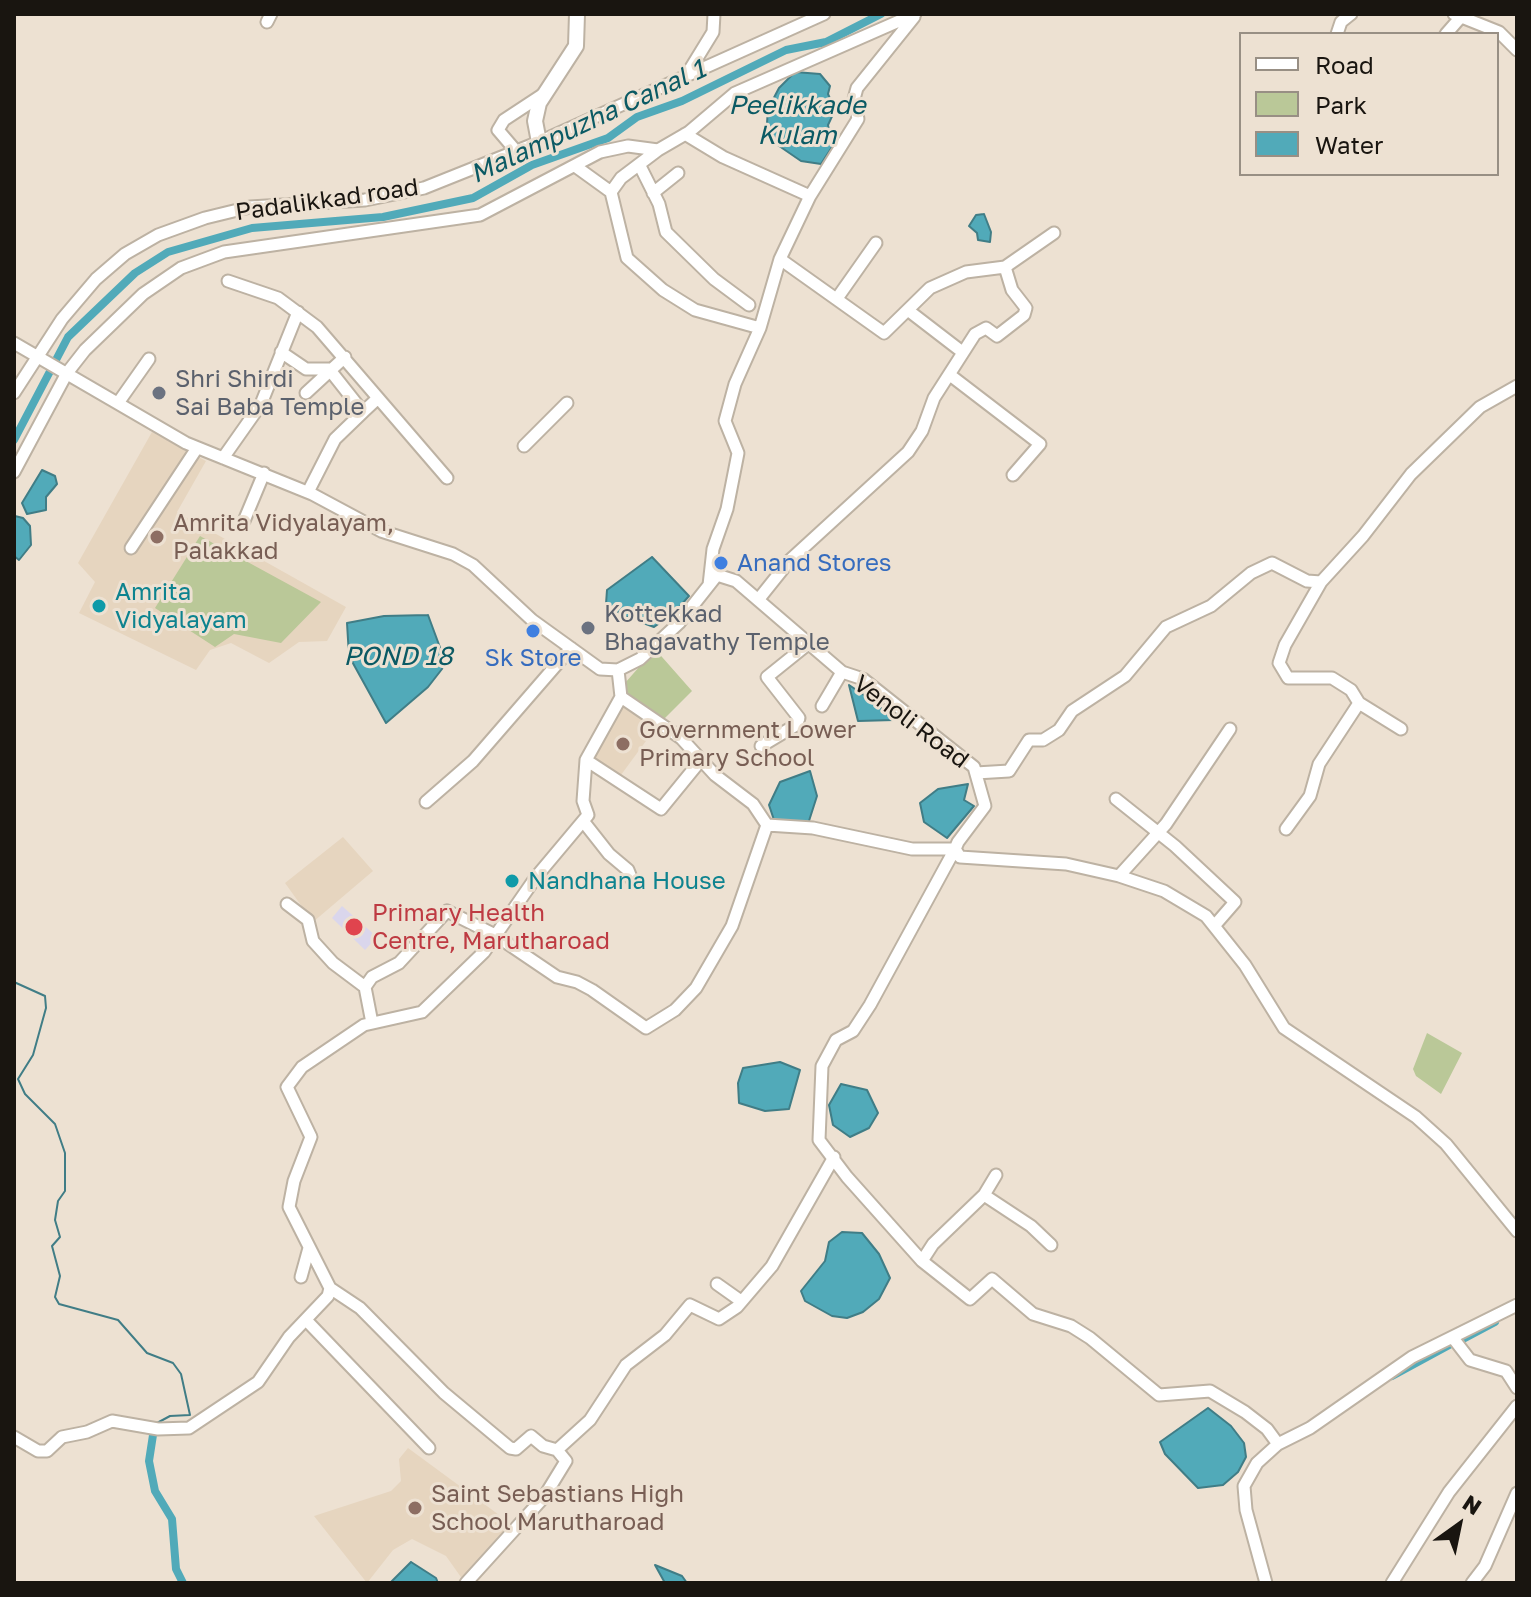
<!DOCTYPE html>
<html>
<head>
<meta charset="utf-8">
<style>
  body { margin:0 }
  #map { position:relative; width:1531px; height:1597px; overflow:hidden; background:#ede1d2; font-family:"Golos Text",sans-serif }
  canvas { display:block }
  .frame { position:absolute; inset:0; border:16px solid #191510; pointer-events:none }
  .legend { position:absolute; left:1239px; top:32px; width:260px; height:144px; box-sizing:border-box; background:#ede1d2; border:2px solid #988f84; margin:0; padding:10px 14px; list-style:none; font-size:24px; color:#191510 }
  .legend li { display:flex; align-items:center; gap:16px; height:40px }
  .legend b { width:40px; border:2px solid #988f84 }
  .north { position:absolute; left:1419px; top:1485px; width:80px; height:80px; -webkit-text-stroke:6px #ede1d2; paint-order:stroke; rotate:33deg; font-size:22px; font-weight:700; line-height:32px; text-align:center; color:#191510 }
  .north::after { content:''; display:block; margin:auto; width:28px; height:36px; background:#191510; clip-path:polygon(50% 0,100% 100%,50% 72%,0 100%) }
</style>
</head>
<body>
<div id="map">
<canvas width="1531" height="1597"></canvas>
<div class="frame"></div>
<ul class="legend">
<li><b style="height:10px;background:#fff"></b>Road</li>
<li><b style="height:22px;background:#bac898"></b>Park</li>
<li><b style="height:22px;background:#51aab9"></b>Water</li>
</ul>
<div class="north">N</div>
</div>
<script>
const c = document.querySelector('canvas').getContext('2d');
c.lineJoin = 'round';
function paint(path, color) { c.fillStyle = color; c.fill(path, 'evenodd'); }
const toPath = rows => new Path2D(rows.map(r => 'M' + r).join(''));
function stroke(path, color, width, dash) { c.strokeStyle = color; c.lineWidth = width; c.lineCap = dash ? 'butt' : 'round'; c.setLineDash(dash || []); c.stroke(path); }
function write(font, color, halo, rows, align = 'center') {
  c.font = font + ' "Golos Text",sans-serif'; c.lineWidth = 6; c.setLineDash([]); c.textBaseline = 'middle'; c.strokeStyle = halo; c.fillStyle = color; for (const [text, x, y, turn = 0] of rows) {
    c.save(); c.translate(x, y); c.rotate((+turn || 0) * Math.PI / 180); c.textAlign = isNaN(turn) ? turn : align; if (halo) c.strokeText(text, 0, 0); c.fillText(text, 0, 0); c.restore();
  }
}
paint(toPath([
  [152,432,206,461,177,512,346,607,327,641,299,642,269,663,231,643,210,650,196,670,79,613,95,582,78,563],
  [622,701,657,726,618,779,593,762],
  [343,837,373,871,313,922,285,883],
  [408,1448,510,1523,463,1580,446,1556,412,1539,393,1550,367,1583,314,1516,391,1491,401,1481,399,1459]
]), '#e6d5bf');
paint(toPath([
  [342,906,377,937,365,950,332,918]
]), '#dad6ec');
paint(toPath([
  [200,536,321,602,281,643,234,634,215,647,155,608],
  [655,649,692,691,664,719,623,694,625,683],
  [1427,1033,1462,1053,1441,1094,1416,1076,1413,1069]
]), '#bac898');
const water = toPath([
  [795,72,820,74,830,86,828,94,835,110,828,125,832,147,821,164,801,161,766,137,768,109,779,88,795,72],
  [984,214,991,232,990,242,978,240,977,233,969,226,976,215,984,214],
  [42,470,55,476,57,484,46,497,46,510,27,514,22,503,42,470],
  [15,516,23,518,30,526,31,545,19,560,14,556,15,516],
  [652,557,689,596,674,613,654,627,624,616,606,604,607,590,652,557],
  [428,615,445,661,442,669,428,687,386,723,349,656,347,623,384,616,428,615],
  [849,685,873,701,894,720,858,721,849,685],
  [810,771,817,796,808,824,775,823,769,805,780,782,810,771],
  [968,784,964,800,974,806,947,838,924,822,920,803,938,789,968,784],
  [780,1062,800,1070,789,1109,765,1111,739,1103,738,1083,743,1068,780,1062],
  [841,1084,867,1090,878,1113,869,1128,850,1137,833,1125,829,1105,841,1084],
  [842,1232,862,1233,879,1254,890,1278,879,1299,863,1312,847,1318,832,1316,805,1301,801,1291,825,1261,829,1242,842,1232],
  [1208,1408,1231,1426,1244,1443,1246,1457,1238,1472,1223,1485,1198,1488,1165,1454,1160,1442,1208,1408],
  [411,1562,436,1578,438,1583,390,1583,411,1562],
  [655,1565,682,1576,687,1583,665,1583,655,1565]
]);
paint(water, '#51aab9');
stroke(water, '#407d86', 2);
stroke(toPath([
  [14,982,45,996,46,1008,33,1055,18,1079,25,1094,55,1124,65,1153,65,1191,58,1201,55,1220,60,1237,52,1246,60,1276,55,1297,59,1304,118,1320,147,1353,173,1363,181,1374,190,1415,170,1416,157,1423]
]), '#407d86', 2);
stroke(toPath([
  [14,440,68,337,135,273,168,252,252,228,383,217,473,198,532,165,608,138,637,117,682,101,786,50,826,42,881,14],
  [1463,1339,1495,1322],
  [1392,1376,1451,1344],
  [153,1435,149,1461,155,1491,172,1519,176,1569,183,1583]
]), '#51aab9', 8);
const minor = toPath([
  [1454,14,1499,32,1517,50],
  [267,22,271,14],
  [1337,34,1341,22,1351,14],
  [1446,34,1460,18],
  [686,76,713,32,714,14],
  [685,134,723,157,810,196],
  [658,150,621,178,611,192,627,258,663,290,695,310,760,328],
  [516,151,498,130,504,120,542,95],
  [575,166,611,192],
  [640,166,659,204,666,232,714,279,749,305],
  [653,193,678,173],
  [780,259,884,333,930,288,966,272,1005,267,1054,233],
  [228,281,278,298,317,327,447,478],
  [838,297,876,243],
  [909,311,961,351],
  [14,343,186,443,312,494,381,531,453,554,473,565,532,620,600,669,618,670,640,659,679,623,717,575,736,581,842,672,863,679,974,767,985,806,958,842,955,849,960,857,1066,864,1119,876,1164,891,1206,916,1245,965,1284,1028,1416,1117,1446,1144,1517,1231],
  [281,352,306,369,329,369,363,412,378,398],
  [950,375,1040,444,1013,475],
  [14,393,62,319,96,279,125,254,158,235,205,218,250,207,365,200,424,188,539,142,824,14],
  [306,393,345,357],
  [118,403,149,359],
  [524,446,567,403],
  [223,458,261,404,298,312],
  [14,472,67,373,85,350,143,294,181,268,224,252,480,215,600,152,628,146,658,150,689,132,735,93,915,14],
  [308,492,335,439,363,412],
  [244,521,264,473],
  [131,548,197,448],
  [709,585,713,549,727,509,738,453,725,421,735,384,760,328,780,259,810,196,858,119,854,99,857,88,914,17],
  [758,600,790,560,908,452,922,431,934,398,975,334,986,328,997,336,1024,315,1026,308,1012,290,1005,267],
  [1359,703,1401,729],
  [822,706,842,672],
  [761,746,796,725,799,718,767,677,808,644],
  [586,760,661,809,701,760],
  [976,773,1009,771,1029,740,1043,740,1059,730,1072,711,1125,676,1166,627,1211,606,1251,573,1272,563,1307,581,1321,582,1363,536,1411,474,1480,407,1517,386],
  [1116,799,1175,846,1235,902,1215,925],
  [426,802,473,761,571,648],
  [583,821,609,854,628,870,632,880],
  [767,825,813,828,912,849,955,849,870,1005,853,1031,836,1040,822,1066,819,1140,847,1177,922,1261],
  [1286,829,1310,796,1319,764,1359,703,1351,690,1332,678,1288,678,1279,663,1285,645,1321,582],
  [1119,876,1166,824,1230,729],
  [287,904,308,920,313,941,333,963,365,987,372,1023],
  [365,987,372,977,399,963,447,911,495,935,557,977,577,982,592,990,646,1028,675,1010,696,988,732,926,767,825,753,804,715,775,681,738,621,697],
  [996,1175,984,1195,933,1244,922,1261,970,1299,992,1279,1033,1314,1071,1326,1090,1338,1159,1395,1210,1391,1245,1412,1267,1429,1278,1444],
  [984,1195,1031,1226,1051,1245],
  [301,1277,309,1248],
  [717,1284,741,1301],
  [330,1288,360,1308,444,1393,510,1448,516,1449,531,1436,543,1446,557,1450,566,1461,544,1497,466,1583],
  [306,1320,429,1448],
  [1453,1338,1470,1360,1506,1371,1517,1388],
  [14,1437,38,1451,47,1451,62,1437,87,1432,112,1421,158,1429,189,1428,258,1382,289,1337,328,1296,330,1288,289,1207,294,1181,311,1137,287,1087,302,1067,364,1025,422,1012,484,952,536,877,588,815,583,801,586,760,621,697,618,670],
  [557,1450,590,1420,626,1365,665,1335,690,1305,719,1319,737,1307,772,1266,834,1157],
  [1266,1583,1246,1510,1244,1486,1257,1463,1278,1444,1310,1428,1412,1357,1517,1305],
  [1392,1583,1449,1492,1517,1406],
  [1472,1583,1485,1566,1517,1493]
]);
const major = toPath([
  [539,142,535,121,539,103,576,46,577,14]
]);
stroke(minor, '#bdb2a3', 15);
stroke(major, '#bdb2a3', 18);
stroke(minor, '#fff', 11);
stroke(major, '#fff', 14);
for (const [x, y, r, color] of [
  [159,393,8,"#6b7280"],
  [157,537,8,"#8d6e63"],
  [721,563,8,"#3f7fe0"],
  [99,606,8,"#0f9aa8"],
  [588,628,8,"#6b7280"],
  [533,631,8,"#3f7fe0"],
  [623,744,8,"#8d6e63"],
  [512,881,8,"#0f9aa8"],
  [354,927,10,"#e0444e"],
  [415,1508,8,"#8d6e63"]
]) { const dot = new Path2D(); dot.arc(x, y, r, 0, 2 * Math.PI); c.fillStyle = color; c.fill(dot); stroke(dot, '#ede1d2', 3); }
write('24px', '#191510', '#ede1d2', [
  ["Padalikkad road",327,200,-8],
  ["Venoli Road",911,722,37]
]);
write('24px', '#5b616d', '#ede1d2', [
  ["Shri Shirdi",175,379],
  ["Sai Baba Temple",175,407],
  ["Kottekkad",604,614],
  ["Bhagavathy Temple",604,642]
], 'left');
write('24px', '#785e54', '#ede1d2', [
  ["Amrita Vidyalayam,",173,523],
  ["Palakkad",173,551],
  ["Government Lower",639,730],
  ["Primary School",639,758],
  ["Saint Sebastians High",431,1494],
  ["School Marutharoad",431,1522]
], 'left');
write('24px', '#366cbe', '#ede1d2', [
  ["Anand Stores",737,563],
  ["Sk Store",533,658,"center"]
], 'left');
write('24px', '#0d838f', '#ede1d2', [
  ["Amrita",115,592],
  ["Vidyalayam",115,620],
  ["Nandhana House",528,881]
], 'left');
write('24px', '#be3a42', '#ede1d2', [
  ["Primary Health",372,913],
  ["Centre, Marutharoad",372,941]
], 'left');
write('italic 26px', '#0b5a64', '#ede1d2', [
  ["Peelikkade",797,106],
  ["Kulam",797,136],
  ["Malampuzha Canal 1",588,122,-25],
  ["POND 18",398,657]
]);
</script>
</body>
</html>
